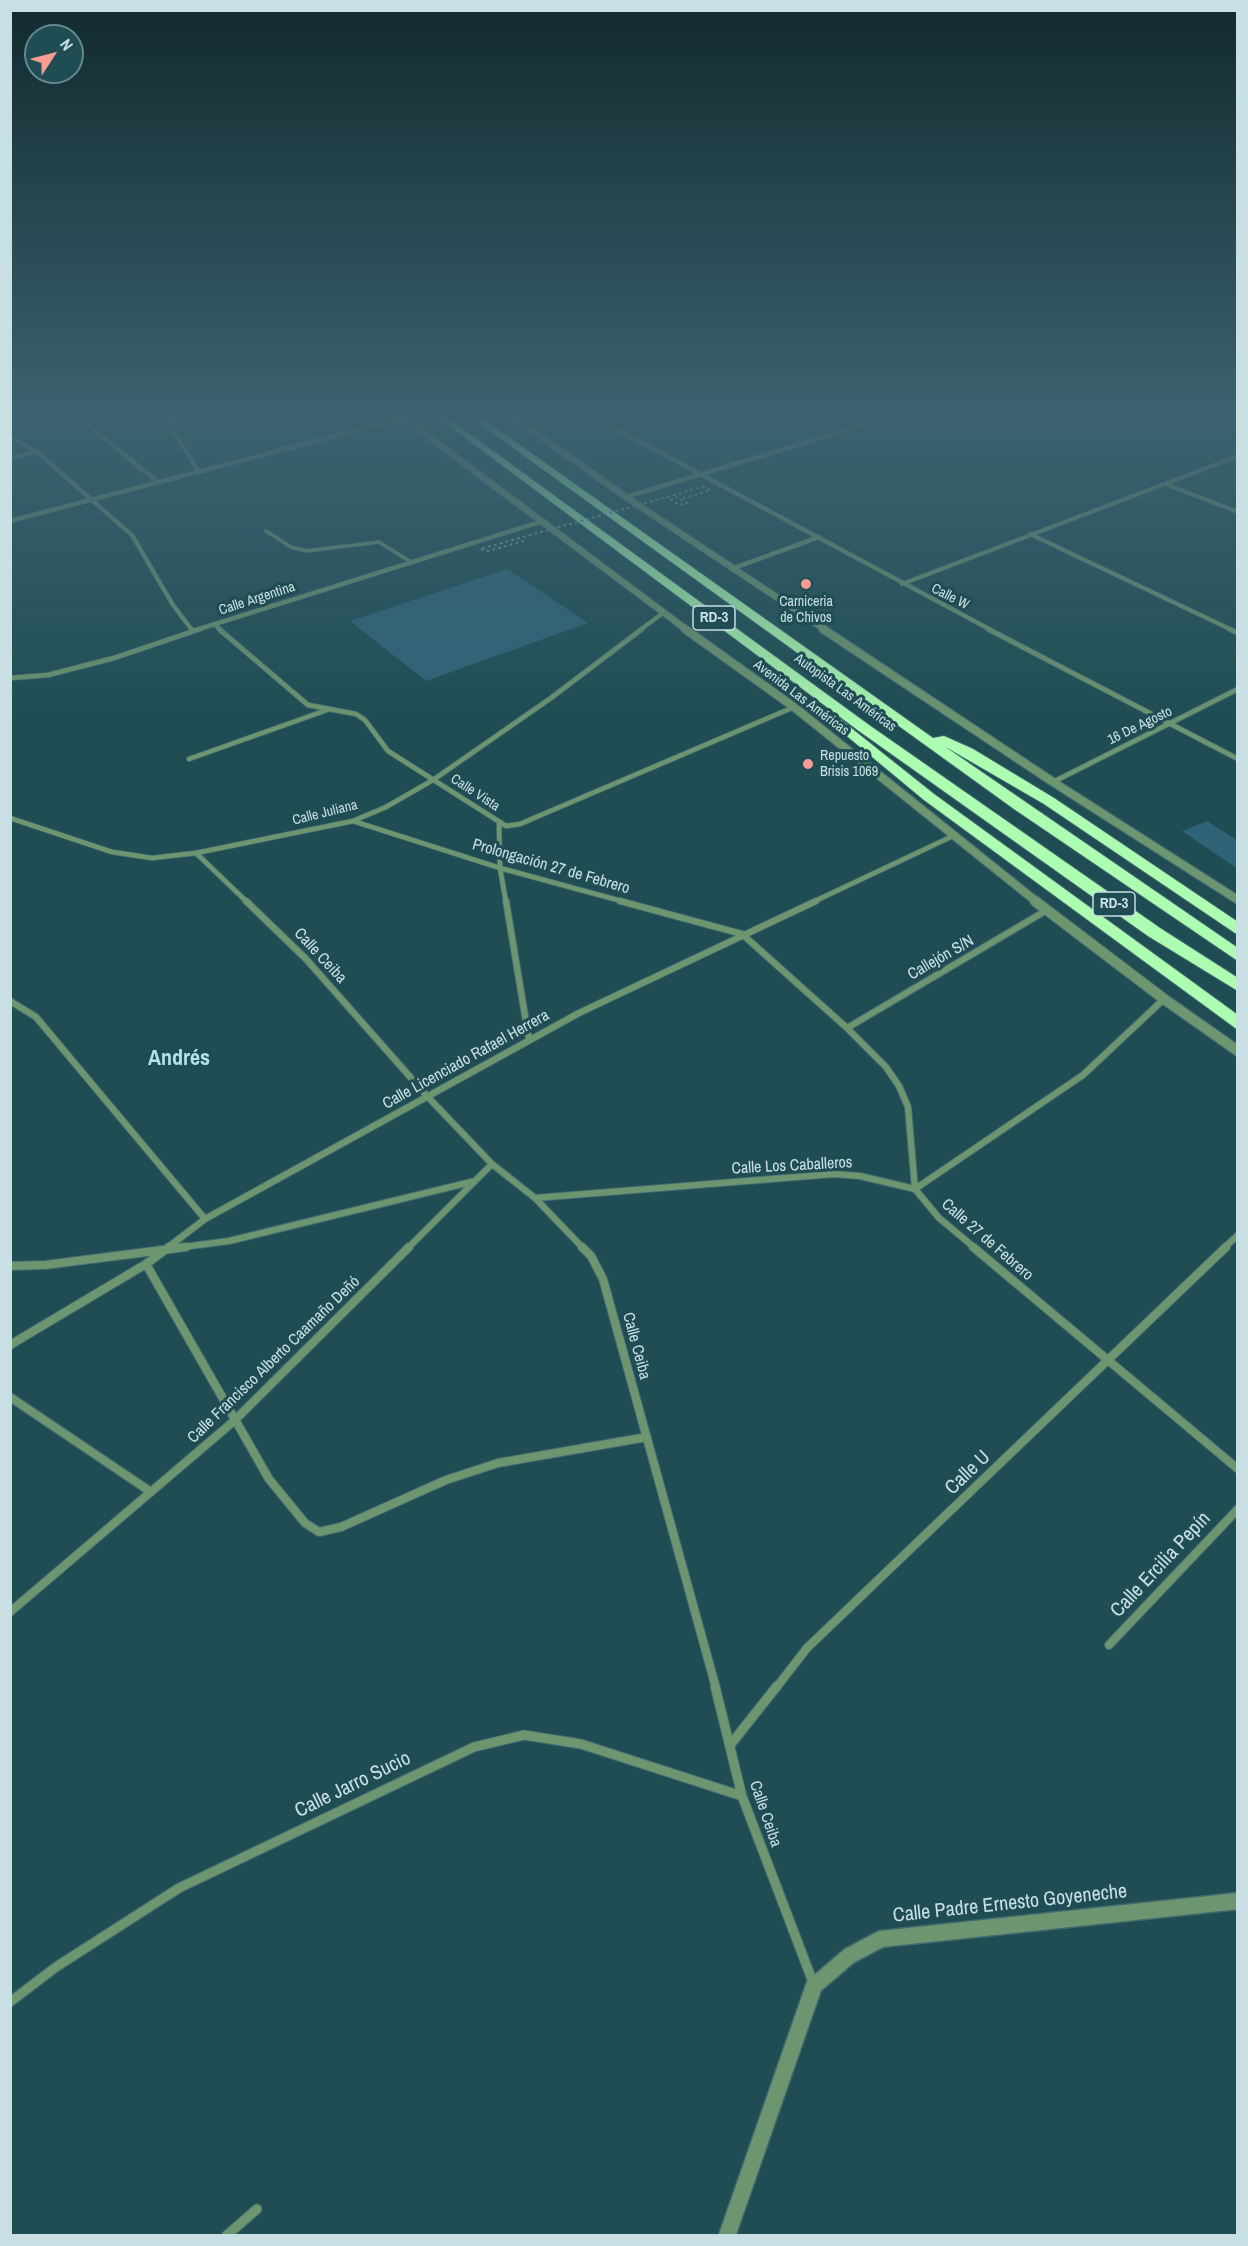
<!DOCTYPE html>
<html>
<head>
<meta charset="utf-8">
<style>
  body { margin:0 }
  #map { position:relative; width:1248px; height:2246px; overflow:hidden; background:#1f4d53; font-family:"Archivo Narrow",sans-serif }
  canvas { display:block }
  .frame { position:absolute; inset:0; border:12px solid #c8e0e3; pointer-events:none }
  .north { position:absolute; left:24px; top:24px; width:60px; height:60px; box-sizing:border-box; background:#1f4d53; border:2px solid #63888d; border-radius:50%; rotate:54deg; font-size:16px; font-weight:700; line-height:24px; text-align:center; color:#c8e0e3 }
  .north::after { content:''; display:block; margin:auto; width:21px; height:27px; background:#f59c93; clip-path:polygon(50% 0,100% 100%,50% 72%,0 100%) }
</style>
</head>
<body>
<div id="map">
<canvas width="1248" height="2246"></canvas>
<div class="frame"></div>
<div class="north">N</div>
</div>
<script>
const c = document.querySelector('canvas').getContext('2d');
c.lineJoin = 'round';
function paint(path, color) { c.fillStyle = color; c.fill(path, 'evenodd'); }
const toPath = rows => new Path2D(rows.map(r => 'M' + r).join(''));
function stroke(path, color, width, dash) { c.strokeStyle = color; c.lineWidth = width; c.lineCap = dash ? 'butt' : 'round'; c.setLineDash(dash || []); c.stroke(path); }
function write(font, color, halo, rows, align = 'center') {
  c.font = font + ' "Archivo Narrow",sans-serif'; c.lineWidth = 6; c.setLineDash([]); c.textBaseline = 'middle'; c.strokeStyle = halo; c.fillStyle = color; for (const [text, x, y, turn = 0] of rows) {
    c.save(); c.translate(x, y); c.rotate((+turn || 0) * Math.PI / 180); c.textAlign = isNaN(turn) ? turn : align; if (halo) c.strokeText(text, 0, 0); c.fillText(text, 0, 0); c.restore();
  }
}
paint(toPath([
  [507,569,588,623,426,681,350,621],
  [1207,821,1238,841,1238,869,1182,831]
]), '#2f6377');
const service = toPath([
  [266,531,291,547,306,551,379,542,411,562]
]);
const minorFar4 = toPath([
  [77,416,158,482],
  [184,416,164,423,179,440,199,472],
  [592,416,991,630],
  [10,437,37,452,132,535,173,605,192,630],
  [10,458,37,452],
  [1165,484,1238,512],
  [626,497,893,416],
  [10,521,404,418],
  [1030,534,1232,630],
  [734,568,819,537],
  [902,584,1238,456],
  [214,624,221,630],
  [196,630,543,521],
  [640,630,663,613]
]);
const minorFar3 = toPath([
  [191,629,193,631],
  [219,629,308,705,356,714,365,720,388,751,506,826,520,824,794,707],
  [988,629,1238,759],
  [1229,629,1238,633],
  [10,678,48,675,114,658,200,629],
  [189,759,327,710],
  [1053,782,1238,689],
  [10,818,112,852,152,858,196,853,353,821,386,807,433,780,551,698,642,629],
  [353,821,500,868,625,902],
  [499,823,500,868,506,902],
  [196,853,247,902],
  [813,902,955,835]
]);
const minorFar2 = toPath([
  [246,901,306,959,427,1096,492,1164,535,1198,583,1248],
  [506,901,529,1040],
  [620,901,742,934,847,1028,886,1067,899,1086,908,1107,915,1189,939,1218,975,1248],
  [10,1001,36,1017,205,1219],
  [847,1028,1047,910],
  [535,1198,834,1174,860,1176,915,1189,1083,1075,1164,999],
  [167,1248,205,1219,579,1013,816,901],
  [175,1248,229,1241,475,1181],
  [408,1248,492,1164],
  [1224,1248,1238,1235]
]);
const minorFar1 = toPath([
  [582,1247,591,1256,603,1279,716,1688],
  [973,1247,1238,1469],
  [146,1264,269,1479,305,1523,319,1532,341,1527,446,1480,498,1463,647,1437],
  [10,1266,45,1265,186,1247],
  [10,1345,146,1264,169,1247],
  [10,1397,151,1492],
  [10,1612,234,1421,409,1247],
  [1109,1645,1238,1509],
  [776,1688,807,1648,1226,1247]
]);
const minor = toPath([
  [715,1686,742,1796,814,1985],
  [731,1744,777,1686],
  [10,2002,56,1967,179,1888,474,1747,524,1735,581,1744,742,1796],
  [226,2236,257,2209]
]);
const tertiaryFar3 = toPath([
  [401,416,687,630],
  [511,416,626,497,826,630]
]);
const tertiaryFar2 = toPath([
  [685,629,794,707,1037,902],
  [823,629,1053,782,1238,900]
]);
const tertiaryFar1 = toPath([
  [1035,901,1164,999,1238,1051]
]);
const tertiary = toPath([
  [727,2236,814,1986,849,1956,881,1939,1238,1901]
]);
const motorway = toPath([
  [436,416,445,416,869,725,1160,928,1238,978,1238,991,1148,936,859,731,436,416],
  [469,416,479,416,933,738,944,736,973,749,1054,798,1238,922,1238,935,1044,804,944,746,1238,948,1238,961,1014,809,469,416],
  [841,720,934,794,1238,1015,1238,1030,924,800,836,727,836,721,841,720]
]);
stroke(service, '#416a70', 4.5);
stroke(minorFar4, '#416a70', 5);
stroke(minorFar3, '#416a70', 6);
stroke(minorFar2, '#416a70', 8);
stroke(minorFar1, '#416a70', 10);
stroke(minor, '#416a70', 11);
stroke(tertiaryFar3, '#416a70', 8);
stroke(tertiaryFar2, '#416a70', 10);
stroke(tertiaryFar1, '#416a70', 12);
stroke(tertiary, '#416a70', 19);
stroke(motorway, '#416a70', 2);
stroke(toPath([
  [670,499,679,505,687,503,676,497]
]), '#799ba0', 2, [3, 3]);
stroke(service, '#6d956f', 3);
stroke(minorFar4, '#6d956f', 4);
stroke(minorFar3, '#6d956f', 4.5);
stroke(minorFar2, '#6d956f', 6);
stroke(minorFar1, '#6d956f', 8);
stroke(minor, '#6d956f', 9);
stroke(tertiaryFar3, '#6d956f', 6);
stroke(tertiaryFar2, '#6d956f', 8);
stroke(tertiaryFar1, '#6d956f', 10);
stroke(tertiary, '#6d956f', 16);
paint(motorway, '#acfcb1');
stroke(toPath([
  [524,541,488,551,480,549,703,487,711,490,681,499]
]), '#799ba0', 2, [3, 3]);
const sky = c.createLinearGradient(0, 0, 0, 730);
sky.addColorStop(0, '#112a2e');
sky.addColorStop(0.57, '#3c6271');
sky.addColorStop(1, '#3c627100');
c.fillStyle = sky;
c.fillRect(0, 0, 1248, 730);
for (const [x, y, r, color] of [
  [806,584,6,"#f59c93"],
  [808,764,6,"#f59c93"]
]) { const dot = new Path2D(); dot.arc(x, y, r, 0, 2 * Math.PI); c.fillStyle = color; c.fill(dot); stroke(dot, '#1f4d53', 2); }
write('14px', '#c8e0e3', '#1f4d53', [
  ["Calle W",950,597,27],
  ["Calle Argentina",257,599,-18],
  ["Autopista Las Américas",845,693,36],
  ["Avenida Las Américas",801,698,37],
  ["16 De Agosto",1140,726,-26],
  ["Calle Vista",475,793,33],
  ["Calle Juliana",325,813,-14]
]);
write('14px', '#c8e0e3', '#1f4d53', [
  ["Carniceria",806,602],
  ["de Chivos",806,618],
  ["Repuesto",820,756,"left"],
  ["Brisis 1069",820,772,"left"]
]);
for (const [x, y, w] of [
  [714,618,42],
  [1114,904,42]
]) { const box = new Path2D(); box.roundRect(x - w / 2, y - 12, w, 24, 4.5); c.fillStyle = '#1f4d53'; c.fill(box); stroke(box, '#c8e0e3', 1.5); }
write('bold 15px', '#c8e0e3', null, [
  ["RD-3",714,618],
  ["RD-3",1114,904]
]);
write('16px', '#c8e0e3', '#1f4d53', [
  ["Prolongación 27 de Febrero",551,867,16],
  ["Calle Ceiba",320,956,47],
  ["Callejón S/N",941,958,-30],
  ["Calle Licenciado Rafael Herrera",466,1060,-29],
  ["Calle Los Caballeros",792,1166,-3],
  ["Calle 27 de Febrero",987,1240,41],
  ["Calle Ceiba",636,1346,75],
  ["Calle Francisco Alberto Caamaño Deñó",274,1360,-44],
  ["Calle Ceiba",765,1814,71]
]);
write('20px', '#c8e0e3', '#1f4d53', [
  ["Calle U",968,1473,-44],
  ["Calle Ercilia Pepín",1161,1565,-47],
  ["Calle Jarro Sucio",353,1785,-26],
  ["Calle Padre Ernesto Goyeneche",1010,1904,-6]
]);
write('bold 22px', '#b2e3e9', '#1f4d53', [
  ["Andrés",179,1059]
]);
</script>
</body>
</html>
